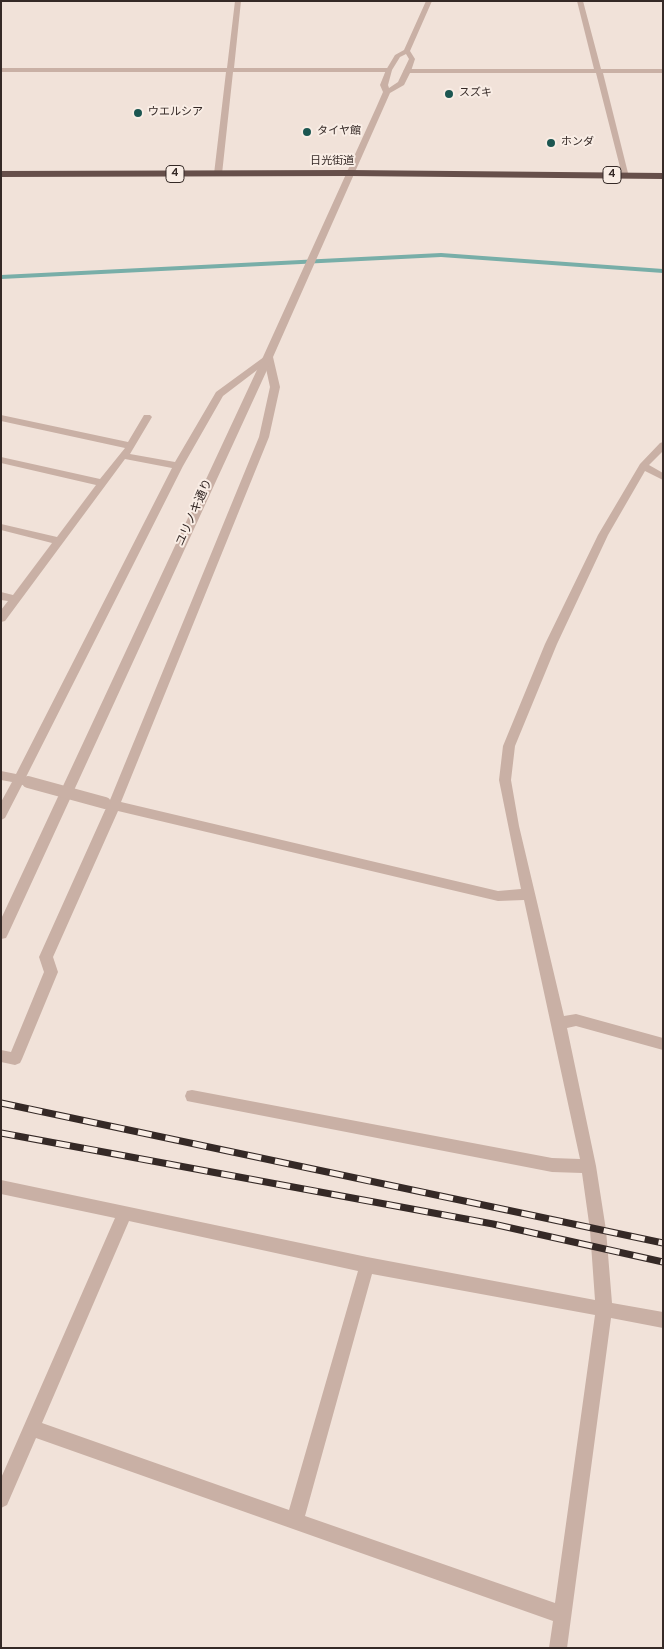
<!DOCTYPE html>
<html>
<head>
<meta charset="utf-8">
<style>
  body { margin:0 }
  #map { position:relative; width:664px; height:1649px; overflow:hidden; background:#f1e2d9; font-family:Overpass,sans-serif }
  canvas { display:block }
  .frame { position:absolute; inset:0; border:2px solid #352926; pointer-events:none }
</style>
</head>
<body>
<div id="map">
<canvas width="664" height="1649"></canvas>
<div class="frame"></div>
</div>
<script>
const c = document.querySelector('canvas').getContext('2d');
c.lineJoin = 'round';
const toPath = rows => new Path2D(rows.map(r => 'M' + r).join(''));
function paint(path, color) { c.fillStyle = color; c.fill(path, 'evenodd'); }
function stroke(path, color, width, dash) { c.strokeStyle = color; c.lineWidth = width; c.lineCap = dash ? 'butt' : 'round'; c.setLineDash(dash || []); c.stroke(path); }
function write(font, color, halo, rows, align = 'center') {
  c.font = font + ' Overpass,"Noto Sans JP",sans-serif'; c.lineWidth = 4; c.setLineDash([]); c.textBaseline = 'middle'; c.strokeStyle = halo; c.fillStyle = color; for (const [text, x, y, turn = 0] of rows) {
    c.save(); c.translate(x, y); c.rotate((+turn || 0) * Math.PI / 180); c.textAlign = isNaN(turn) ? turn : align; if (halo) c.strokeText(text, 0, 0); c.fillText(text, 0, 0); c.restore();
  }
}
paint(toPath([
  [441,253,663,269,663,273,441,257,1,279,1,275,441,253]
]), '#78aea8');
paint(toPath([
  [235,1,241,1,234,68,389,68,392,70,389,72,233,72,222,174,218,176,214,174,226,72,1,72,1,68,227,68,235,1],
  [577,1,583,1,601,69,663,69,663,73,603,73,629,177,622,175,596,73,407,73,403,71,407,69,594,69,577,1],
  [268,354,273,357,280,387,269,437,121,802,498,891,521,889,499,780,503,746,545,644,598,535,640,464,660,443,663,442,663,451,649,465,663,473,663,480,645,471,608,535,557,644,515,746,511,780,519,826,564,1016,576,1014,663,1038,663,1050,576,1026,567,1028,596,1166,606,1230,612,1303,663,1312,663,1328,611,1318,567,1648,549,1648,553,1621,36,1438,7,1505,1,1508,1,1478,115,1218,1,1194,1,1180,367,1257,595,1300,590,1230,582,1173,552,1172,192,1102,187,1101,185,1096,187,1091,192,1090,552,1158,580,1159,524,900,498,901,118,811,53,957,58,972,22,1059,20,1063,15,1065,1,1062,1,1050,11,1052,44,972,39,957,106,808,102,804,104,801,110,800,259,437,270,387,265,364,223,396,183,466,26,777,31,781,29,784,22,785,5,818,1,820,1,802,12,782,1,780,1,771,16,774,172,468,125,459,5,621,1,622,1,610,8,601,1,600,1,592,13,595,52,543,1,530,1,524,57,537,96,485,1,463,1,457,100,479,125,448,1,421,1,415,128,442,144,415,150,415,152,417,130,454,175,462,216,392,268,354],
  [129,1221,358,1271,289,1510,42,1423,129,1221],
  [372,1274,595,1315,555,1603,305,1516,372,1274]
]), '#c9b0a5');
paint(toPath([
  [426,1,432,1,410,51,415,59,411,71,404,85,390,93,273,357,8,934,6,938,1,939,1,919,263,357,376,108,383,92,380,85,386,70,395,55,404,50,426,1],
  [406,54,409,59,398,82,389,88,388,85,392,70,400,57,406,54]
]), '#c9b0a5');
paint(toPath([
  [349,170,663,173,663,179,349,176,1,177,1,171,349,170]
]), '#664f4a');
const rail = toPath([
  [1,1103,663,1243],
  [1,1133,493,1224,663,1262]
]);
stroke(rail, '#352926', 7);
stroke(rail, '#f9ede5', 5, [14]);
stroke(toPath([
  [28,782,105,803]
]), '#c9b0a5', 12);
for (const [x, y, r, color] of [
  [449,94,5,"#1c5651"],
  [138,113,5,"#1c5651"],
  [307,132,5,"#1c5651"],
  [551,143,5,"#1c5651"]
]) { const dot = new Path2D(); dot.arc(x, y, r, 0, 2 * Math.PI); c.fillStyle = color; c.fill(dot); stroke(dot, '#f9ede5', 2); }
write('11px', '#352926', '#f9ede5', [
  ["スズキ",459,94],
  ["ウエルシア",148,113],
  ["タイヤ館",317,132],
  ["ホンダ",561,143]
], 'left');
write('11px', '#352926', '#f9ede5', [
  ["日光街道",332,162]
]);
for (const [x, y, w] of [
  [175,174,18],
  [612,175,18]
]) { const box = new Path2D(); box.roundRect(x - w / 2, y - 8.5, w, 17, 4); c.fillStyle = '#f9ede5'; c.fill(box); stroke(box, '#352926', 1); }
write('bold 11px', '#352926', null, [
  ["4",175,174],
  ["4",612,175]
]);
write('12px', '#352926', '#f9ede5', [
  ["ユリノキ通り",195,513,-66]
]);
</script>
</body>
</html>
